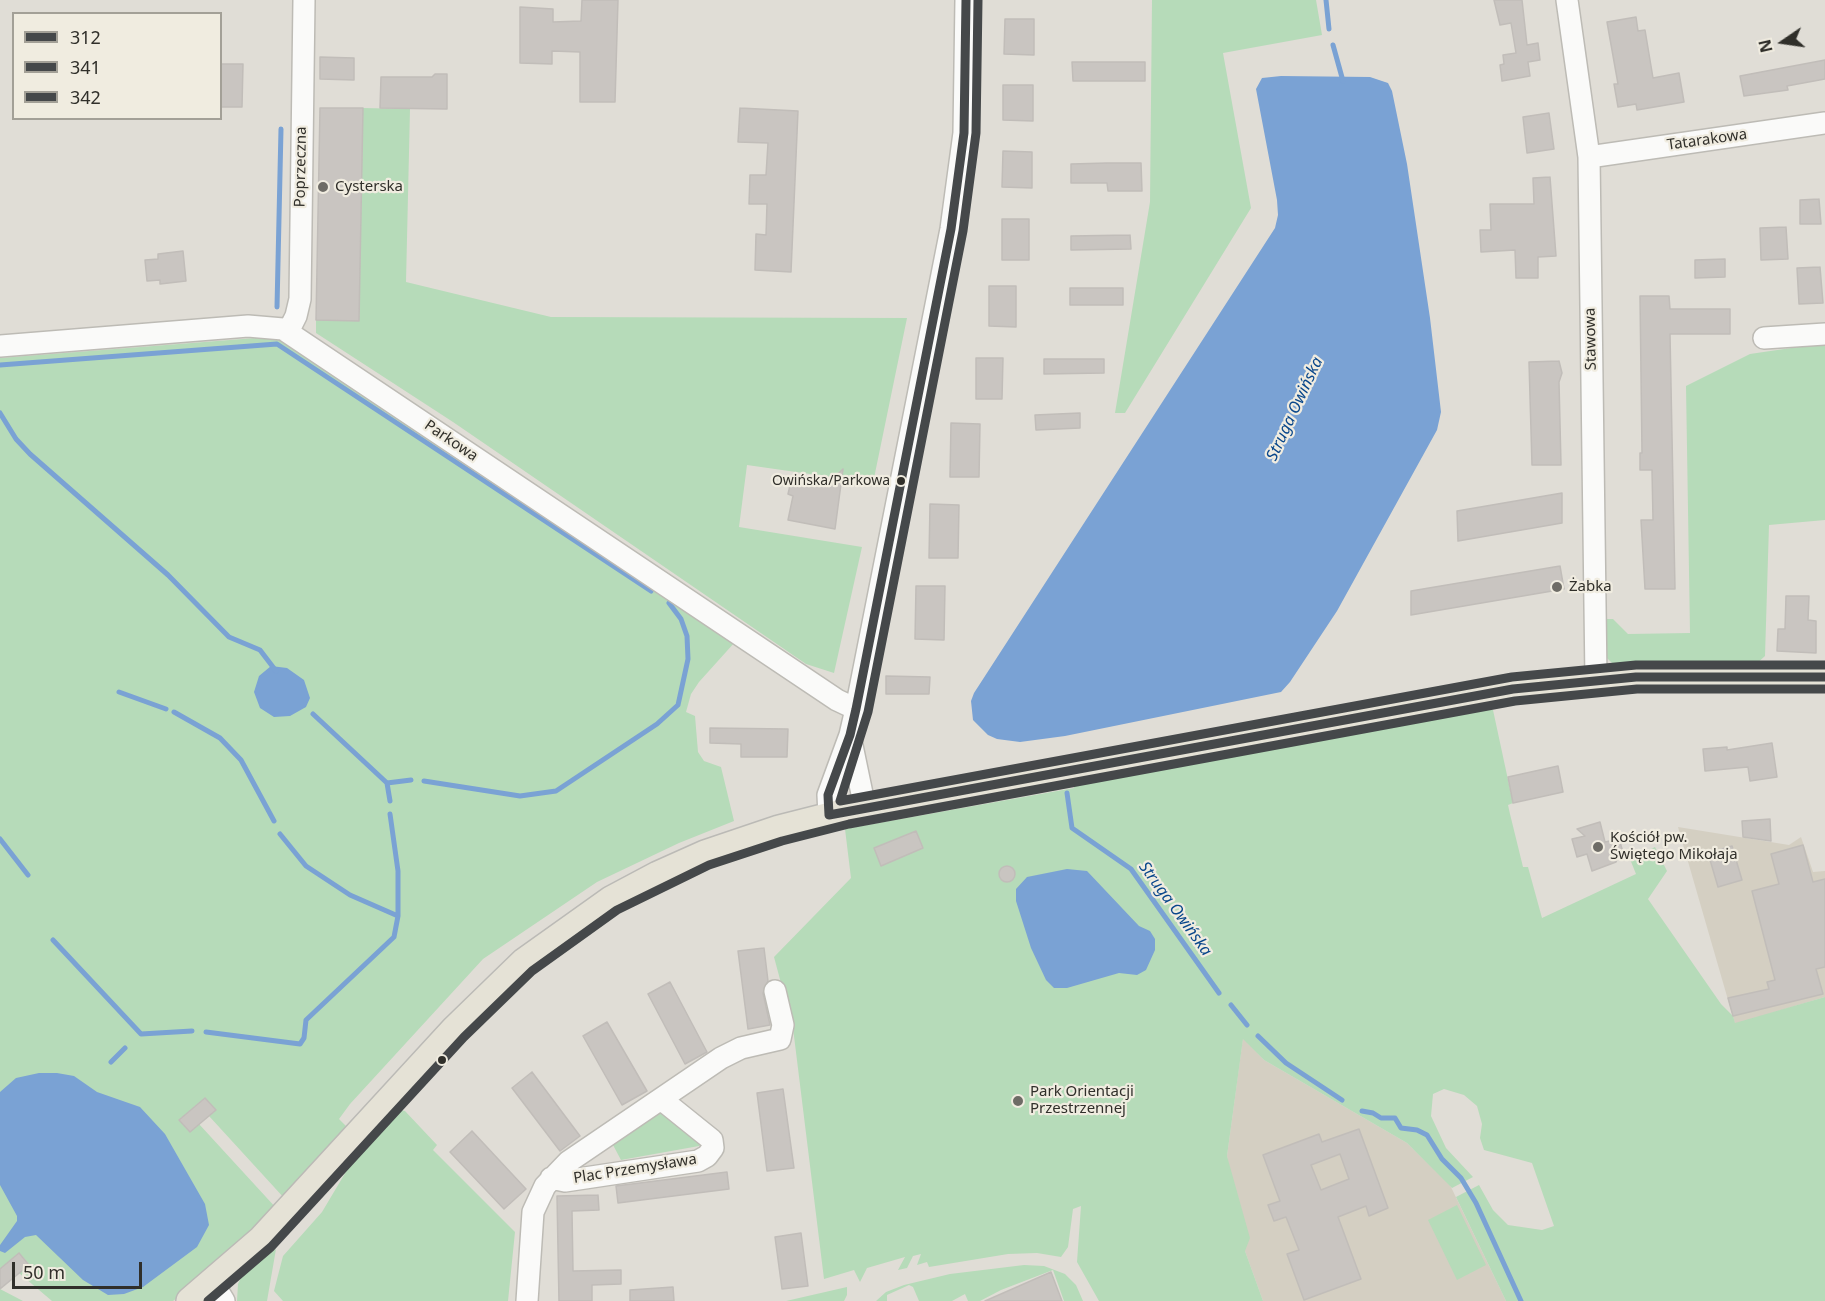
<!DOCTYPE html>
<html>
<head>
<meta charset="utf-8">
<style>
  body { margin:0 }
  #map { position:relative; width:1825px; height:1301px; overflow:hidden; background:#e0ddd6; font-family:"Noto Sans",sans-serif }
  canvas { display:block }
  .legend { position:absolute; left:12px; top:12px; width:210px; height:108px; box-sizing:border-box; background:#f0ece0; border:2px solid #a3a097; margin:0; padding:8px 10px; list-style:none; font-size:18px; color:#302f2a }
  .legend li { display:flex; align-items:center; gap:12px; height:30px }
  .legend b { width:30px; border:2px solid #a3a097 }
  .north { position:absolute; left:1753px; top:12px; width:60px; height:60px; -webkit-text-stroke:4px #f0ece0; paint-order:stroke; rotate:257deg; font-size:16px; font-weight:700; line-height:24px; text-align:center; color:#302f2a }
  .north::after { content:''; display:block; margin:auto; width:21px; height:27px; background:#302f2a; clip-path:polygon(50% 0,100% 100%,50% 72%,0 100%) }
  .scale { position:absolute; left:12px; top:1262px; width:130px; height:27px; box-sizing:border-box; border:3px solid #302f2a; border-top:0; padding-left:8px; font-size:18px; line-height:21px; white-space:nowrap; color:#302f2a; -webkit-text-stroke:4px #f0ece0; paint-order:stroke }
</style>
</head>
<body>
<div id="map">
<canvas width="1825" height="1301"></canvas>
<ul class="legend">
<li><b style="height:8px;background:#45484a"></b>312</li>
<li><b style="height:8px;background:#45484a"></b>341</li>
<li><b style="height:8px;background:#45484a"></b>342</li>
</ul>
<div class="north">N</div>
<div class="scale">50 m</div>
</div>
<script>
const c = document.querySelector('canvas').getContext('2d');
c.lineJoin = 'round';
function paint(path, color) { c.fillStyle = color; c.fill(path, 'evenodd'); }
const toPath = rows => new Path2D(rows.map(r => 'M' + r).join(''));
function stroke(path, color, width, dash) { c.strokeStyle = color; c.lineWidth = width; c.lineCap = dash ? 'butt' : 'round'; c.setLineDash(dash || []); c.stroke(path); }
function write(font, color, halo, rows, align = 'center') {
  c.font = font + ' "Noto Sans",sans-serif'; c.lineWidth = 4.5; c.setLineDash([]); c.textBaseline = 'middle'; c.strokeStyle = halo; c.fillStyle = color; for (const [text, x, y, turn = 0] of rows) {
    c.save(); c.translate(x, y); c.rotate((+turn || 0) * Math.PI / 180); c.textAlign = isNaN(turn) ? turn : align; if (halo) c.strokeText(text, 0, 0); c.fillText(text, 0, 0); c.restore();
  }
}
paint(toPath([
  [1678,827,1789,845,1801,837,1813,872,1825,871,1825,997,1735,1024],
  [1243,1038,1264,1060,1407,1143,1450,1185,1506,1301,1263,1301,1245,1251,1227,1156]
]), '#d4cfc2');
paint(toPath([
  [1152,0,1316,0,1322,35,1223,53,1251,208,1125,413,1115,413,1150,202],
  [363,108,410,109,406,282,551,317,907,318,873,483,747,465,739,527,862,547,834,673,806,664,453,422,316,333,316,320,359,320],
  [281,336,735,642,699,682,691,694,686,712,695,716,698,752,704,761,721,767,734,821,679,843,597,882,483,959,350,1104,339,1119,349,1129,285,1199,209,1116,215,1110,205,1098,179,1120,190,1132,199,1124,277,1209,209,1273,173,1301,52,1301,19,1273,29,1264,19,1253,0,1269,0,358],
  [1825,343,1825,520,1769,525,1765,656,1754,666,1617,668,1602,653,1605,619,1613,619,1628,634,1690,633,1686,386,1750,354],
  [1487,709,1493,710,1513,803,1508,805,1510,814,1523,867,1528,867,1542,918,1636,874,1630,859,1655,847,1667,871,1648,899,1721,1004,1733,1016,1735,1023,1825,997,1825,1301,1506,1301,1456,1197,1479,1185,1493,1210,1508,1225,1542,1230,1554,1226,1532,1163,1484,1150,1480,1138,1482,1124,1477,1106,1464,1095,1444,1089,1433,1094,1431,1116,1446,1148,1473,1177,1452,1188,1407,1143,1264,1060,1243,1039,1227,1156,1250,1238,1245,1251,1263,1301,1099,1301,1077,1262,1081,1206,1073,1209,1068,1247,1061,1257,1037,1253,1008,1254,929,1267,927,1262,917,1265,921,1254,913,1256,907,1268,898,1270,905,1257,867,1268,860,1282,854,1270,824,1279,793,1028,774,957,851,878,845,829,1074,788,1074,785],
  [401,1110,405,1111,437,1145,433,1150,515,1232,508,1301,283,1301,274,1291,283,1256,322,1212,347,1170],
  [660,1110,701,1144,699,1146,621,1160,613,1145,614,1139],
  [1457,1205,1486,1265,1457,1280,1428,1220],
  [276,1249,267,1301,237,1301,238,1284,244,1271],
  [1024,1265,1044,1266,1065,1274,1076,1285,1083,1301,1064,1301,1053,1270,1001,1290,980,1301,968,1301,965,1294,952,1301,919,1301,913,1287,909,1285,887,1295,887,1301,876,1301,886,1292,904,1285,950,1274],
  [847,1287,847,1295,844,1301,786,1301],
  [0,1289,23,1301,0,1301]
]), '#b6dbb9');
paint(toPath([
  [1281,76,1370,77,1388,83,1392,91,1407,164,1430,318,1441,412,1437,430,1337,611,1290,682,1281,692,1065,736,1020,742,997,739,988,735,973,720,971,701,974,693,1275,228,1278,215,1277,200,1256,89,1262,78],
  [271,666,287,668,304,680,310,698,306,707,290,716,274,717,260,708,254,692,259,676],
  [1067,869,1087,871,1139,926,1150,931,1155,939,1155,950,1146,970,1137,975,1119,973,1067,988,1054,988,1046,980,1031,948,1016,901,1016,889,1027,877],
  [39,1073,57,1073,74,1076,97,1092,140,1107,165,1134,205,1204,209,1225,197,1247,143,1287,124,1294,108,1295,83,1280,36,1235,25,1237,5,1253,0,1251,0,1245,17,1221,17,1216,0,1185,0,1092,16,1078]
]), '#7aa2d4');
stroke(toPath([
  [1326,0,1329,29],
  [1333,45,1343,81],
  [277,307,281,129],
  [0,365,277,344,651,591],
  [0,413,16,439,30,454,168,575,229,637,260,650,276,671],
  [119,692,166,709],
  [174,712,220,738,241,760,274,821],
  [313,714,387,783,390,801],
  [424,781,520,796,556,791,657,724,678,705,688,659,687,636,681,619,669,603],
  [387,783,411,780],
  [1067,793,1072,828,1131,869,1219,993],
  [280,834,306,866,350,895,398,916],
  [0,839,28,875],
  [53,940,141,1034,192,1031],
  [1231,1005,1247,1025],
  [206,1032,300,1044,304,1038,306,1020,394,937,398,916,398,871,390,814],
  [1258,1036,1286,1063,1342,1100],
  [111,1062,125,1048],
  [1362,1111,1373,1113,1381,1118,1395,1118,1401,1128,1417,1130,1427,1135,1442,1159,1461,1178,1476,1203,1521,1301]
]), '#7aa2d4', 5);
const building = toPath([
  [582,0,618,0,615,102,580,102,580,52,552,51,552,64,520,63,520,7,553,9,553,22,581,21,582,0],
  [1494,0,1522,0,1527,45,1538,43,1540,60,1528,62,1530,76,1502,81,1500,65,1504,64,1503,55,1516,53,1511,23,1500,25,1494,0],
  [1636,17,1638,31,1645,30,1653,78,1679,73,1684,102,1637,110,1636,104,1618,107,1614,84,1618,84,1607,22,1636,17],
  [1005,19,1034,19,1034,55,1004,54,1005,19],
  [320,57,354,58,354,80,320,79,320,57],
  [1825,60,1825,79,1787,86,1788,90,1744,96,1740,76,1825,60],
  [1072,62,1145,62,1145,81,1073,81,1072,62],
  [220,64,243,64,242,107,220,107,220,64],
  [435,74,447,74,447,109,380,108,381,77,432,77,435,74],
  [1003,85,1033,85,1033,121,1003,120,1003,85],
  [320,108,363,108,359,321,316,320,320,108],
  [740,108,798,111,791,272,755,270,756,234,766,235,767,204,749,204,750,175,766,175,768,143,738,142,740,108],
  [1549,113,1554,149,1527,153,1523,117,1549,113],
  [1003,151,1032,152,1032,188,1002,187,1003,151],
  [1107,163,1141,163,1142,191,1108,191,1107,183,1071,183,1071,164,1107,163],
  [1550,177,1556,256,1538,257,1538,278,1516,278,1515,250,1481,252,1480,230,1491,230,1490,204,1534,204,1533,178,1550,177],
  [1819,199,1821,224,1800,224,1800,200,1819,199],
  [1002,219,1029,219,1029,260,1002,260,1002,219],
  [1786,227,1788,259,1761,260,1760,228,1786,227],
  [1130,235,1131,249,1071,250,1071,236,1130,235],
  [183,251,186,281,160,284,160,280,147,281,145,260,158,259,158,254,183,251],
  [1725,259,1725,277,1695,278,1695,260,1725,259],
  [1820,267,1823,303,1799,304,1797,268,1820,267],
  [989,286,1016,286,1016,327,989,326,989,286],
  [1070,288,1123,288,1123,305,1070,305,1070,288],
  [1640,296,1669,296,1670,309,1730,309,1730,334,1670,334,1675,589,1645,589,1641,520,1653,520,1652,470,1640,470,1640,453,1642,453,1640,296],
  [976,358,1003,358,1002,399,976,399,976,358],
  [1044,359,1104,359,1104,373,1044,374,1044,359],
  [1559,361,1562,373,1559,382,1561,465,1532,465,1529,362,1559,361],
  [1080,413,1080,428,1036,430,1035,415,1080,413],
  [951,423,980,424,979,477,950,477,951,423],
  [843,469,835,529,788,520,793,496,788,494,791,481,795,481,796,479,827,484,843,469],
  [1562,493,1562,523,1458,541,1457,511,1562,493],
  [930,504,959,505,958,558,929,558,930,504],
  [1560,566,1564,589,1411,615,1411,591,1560,566],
  [916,586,945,586,944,640,915,639,916,586],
  [1786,596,1809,596,1808,620,1816,621,1816,653,1777,651,1778,629,1785,629,1786,596],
  [886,676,930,677,929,694,886,694,886,676],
  [710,728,788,729,787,757,741,757,741,744,710,743,710,728],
  [1772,743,1777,777,1750,781,1748,767,1705,771,1703,749,1727,747,1727,750,1772,743],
  [1558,766,1563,792,1513,803,1508,777,1558,766],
  [1770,819,1771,841,1743,837,1742,821,1770,819],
  [1600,822,1605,842,1619,839,1623,852,1620,853,1616,862,1592,871,1587,854,1577,857,1572,839,1585,836,1577,829,1600,822],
  [916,831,923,848,881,866,874,848,916,831],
  [1803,845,1813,882,1825,879,1825,967,1816,969,1823,994,1733,1016,1728,998,1769,989,1767,982,1775,980,1752,891,1779,884,1771,854,1803,845],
  [1732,846,1742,880,1718,887,1708,853,1732,846],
  '999 874a8 8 0 1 1 16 0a8 8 0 1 1-16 0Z',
  [764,948,768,981,763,993,770,1025,748,1029,738,951,764,948],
  [670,982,707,1052,685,1064,648,994,670,982],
  [607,1022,647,1091,622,1105,583,1036,607,1022],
  [532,1072,580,1136,560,1151,512,1088,532,1072],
  [783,1089,794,1168,767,1171,757,1093,783,1089],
  [205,1098,216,1110,190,1132,179,1120,205,1098],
  [1359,1129,1388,1208,1369,1216,1366,1206,1338,1217,1361,1279,1304,1300,1287,1254,1299,1250,1286,1217,1274,1221,1268,1205,1280,1201,1263,1155,1319,1134,1322,1142,1359,1129],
  [1340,1154,1349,1179,1321,1190,1311,1165,1340,1154],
  [472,1131,526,1189,504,1209,450,1152,472,1131],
  [727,1172,729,1189,618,1203,616,1186,727,1172],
  [598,1195,599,1210,572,1211,573,1271,621,1270,621,1284,592,1285,592,1301,559,1301,557,1196,598,1195],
  [801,1233,808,1286,782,1289,775,1237,801,1233],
  [19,1253,29,1265,0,1289,0,1269,19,1253],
  [1051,1272,1062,1301,985,1301,1051,1272],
  [673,1287,674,1301,630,1301,630,1290,673,1287]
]);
paint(building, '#c9c5c1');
stroke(building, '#c1bdb9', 1.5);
const minor = toPath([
  [1567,0,1589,157,1596,680],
  [1589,157,1825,123],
  [288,332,296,316,300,299,304,0],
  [1764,338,1825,334],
  [0,346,248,326,283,329,837,700,856,709],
  [850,736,865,808],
  [829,815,828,795,850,735,856,709,951,229,964,133,966,0],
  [551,1178,565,1181,698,1161,707,1156,713,1148,712,1140,661,1099],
  [213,1283,224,1301],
  [527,1301,533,1212,545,1186,568,1162,721,1058,741,1048,780,1039,783,1025,775,991]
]);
const major = toPath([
  [190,1301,262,1239,455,1029,524,962,611,900,658,875,705,854,779,829,846,812,1513,689,1636,677,1825,677]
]);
stroke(minor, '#bdbbb5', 24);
stroke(major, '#bbbab6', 30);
stroke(minor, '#fafaf9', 21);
stroke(major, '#e5e2d6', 27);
stroke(toPath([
  [829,815,1513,689,1636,677,1825,677],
  [829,815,828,795,850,735,856,709,951,229,964,133,966,0]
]), '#45484a', 9);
stroke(toPath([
  [208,1301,271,1247,464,1037,532,971,617,910,709,865,782,841,849,824,1515,701,1637,689,1825,689]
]), '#45484a', 9);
stroke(toPath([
  [978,0,976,133,963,231,868,712,840,801,1512,677,1636,665,1825,665]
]), '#45484a', 9);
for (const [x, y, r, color] of [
  [323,187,6,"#6e6c66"],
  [901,481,5,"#302f2a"],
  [1557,587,6,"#6e6c66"],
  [1598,847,6,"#6e6c66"],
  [442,1060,5,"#302f2a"],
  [1018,1101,6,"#6e6c66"]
]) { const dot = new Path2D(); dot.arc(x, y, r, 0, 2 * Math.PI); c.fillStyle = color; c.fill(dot); stroke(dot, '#f0ece0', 2); }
write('14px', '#302f2a', '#f0ece0', [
  ["Owińska/Parkowa",890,481]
], 'right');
write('15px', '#302f2a', '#f0ece0', [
  ["Tatarakowa",1707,140,-8],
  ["Poprzeczna",301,167,-89],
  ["Stawowa",1591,339,-91],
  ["Parkowa",451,441,34],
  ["Plac Przemysława",635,1169,-9]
]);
write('15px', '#302f2a', '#f0ece0', [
  ["Cysterska",335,187],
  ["Żabka",1569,587],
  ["Kościół pw.",1610,838],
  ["Świętego Mikołaja",1610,855],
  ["Park Orientacji",1030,1092],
  ["Przestrzennej",1030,1109]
], 'left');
write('italic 16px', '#09478b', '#f0ece0', [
  ["Struga Owińska",1295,409,-65],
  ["Struga Owińska",1175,909,54]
]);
</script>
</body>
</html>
